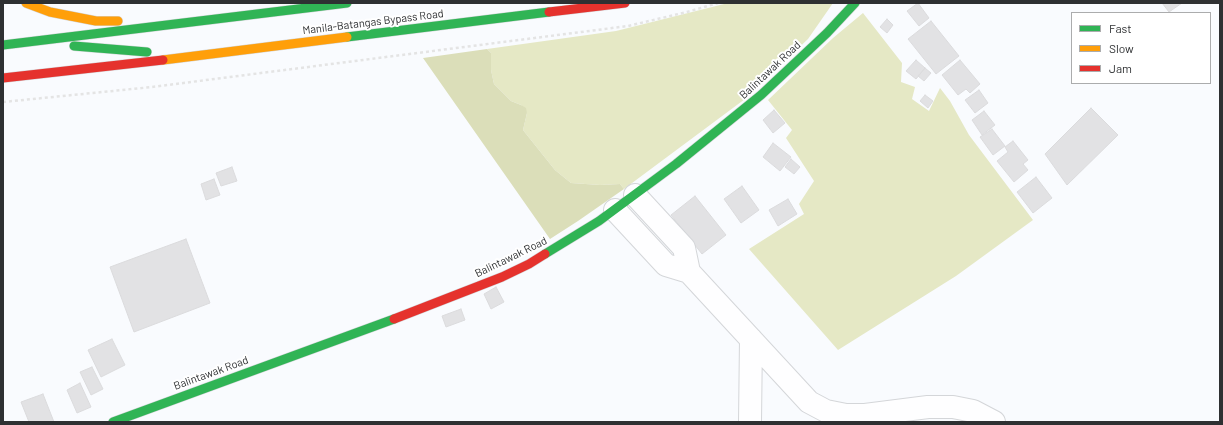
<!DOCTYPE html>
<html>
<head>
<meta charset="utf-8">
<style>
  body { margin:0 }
  #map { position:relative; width:1223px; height:425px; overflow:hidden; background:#f9fbfe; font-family:Barlow,sans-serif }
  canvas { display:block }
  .frame { position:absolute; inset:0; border:4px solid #2e3032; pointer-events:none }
  .legend { position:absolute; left:1071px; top:12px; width:140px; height:72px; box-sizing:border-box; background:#fff; border:1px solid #abacad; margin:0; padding:5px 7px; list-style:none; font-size:12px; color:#2e3032 }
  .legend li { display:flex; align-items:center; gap:8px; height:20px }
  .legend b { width:20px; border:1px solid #abacad }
</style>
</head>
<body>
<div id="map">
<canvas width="1223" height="425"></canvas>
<div class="frame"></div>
<ul class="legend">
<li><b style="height:5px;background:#30b455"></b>Fast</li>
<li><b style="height:5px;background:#ff9f0a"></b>Slow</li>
<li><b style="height:5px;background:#e5322d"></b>Jam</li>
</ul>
</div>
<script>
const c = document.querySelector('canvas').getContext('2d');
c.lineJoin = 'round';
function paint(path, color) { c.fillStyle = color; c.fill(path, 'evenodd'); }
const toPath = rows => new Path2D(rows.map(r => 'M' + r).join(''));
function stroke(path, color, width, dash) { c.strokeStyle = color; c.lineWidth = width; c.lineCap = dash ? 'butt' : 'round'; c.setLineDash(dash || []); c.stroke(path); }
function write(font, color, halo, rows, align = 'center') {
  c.font = font + ' Barlow,sans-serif'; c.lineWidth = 4; c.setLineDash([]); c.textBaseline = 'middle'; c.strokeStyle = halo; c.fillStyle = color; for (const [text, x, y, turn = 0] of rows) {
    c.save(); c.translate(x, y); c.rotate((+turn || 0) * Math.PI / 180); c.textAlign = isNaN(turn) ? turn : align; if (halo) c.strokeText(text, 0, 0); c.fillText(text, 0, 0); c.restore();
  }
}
paint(toPath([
  [728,3,833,3,808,39,745,99,624,189,620,184,600,185,571,183,555,170,523,130,527,113,521,105,511,101,494,84,491,70,491,53,487,49,616,31],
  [863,13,902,63,901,82,915,87,912,99,929,111,940,88,950,101,969,135,1033,220,956,276,838,350,749,249,804,214,799,204,814,181,786,138,792,130,768,100,833,38]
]), '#e5e8c5');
paint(toPath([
  [487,49,491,53,491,70,494,84,511,101,521,105,526,108,527,113,523,130,555,170,571,183,600,185,620,184,624,189,578,221,550,239,423,58]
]), '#dbdeb9');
const building = toPath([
  [918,3,929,18,919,26,907,11,918,3],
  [1162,3,1182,3,1169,12,1162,3],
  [887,19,893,25,887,33,880,27,887,19],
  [931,21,959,56,936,74,908,39,931,21],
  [916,60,925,68,916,79,906,71,916,60],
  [960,60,980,84,970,93,966,89,958,95,942,75,960,60],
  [925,68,931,73,924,81,918,76,925,68],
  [979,90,988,103,975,113,965,100,979,90],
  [925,95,933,101,928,108,920,101,925,95],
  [1091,108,1118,135,1067,185,1045,154,1091,108],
  [774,110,785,123,773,133,763,120,774,110],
  [984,111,995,125,982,135,972,120,984,111],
  [992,129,1005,146,993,155,980,137,992,129],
  [1013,141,1028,160,1023,164,1028,170,1014,182,997,161,1008,152,1005,147,1013,141],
  [773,143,791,157,780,171,763,157,773,143],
  [791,159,800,167,794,174,785,167,791,159],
  [232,167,237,181,221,186,216,173,232,167],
  [1036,177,1052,198,1033,213,1017,192,1036,177],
  [214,179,220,195,206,200,201,184,214,179],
  [742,186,759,210,741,223,724,199,742,186],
  [695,196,726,235,702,254,671,215,695,196],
  [788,199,797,214,778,226,769,210,788,199],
  [186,239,210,303,134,332,110,267,186,239],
  [496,287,504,302,491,309,484,294,496,287],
  [461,309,465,320,446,327,442,316,461,309],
  [112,339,125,365,101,377,88,350,112,339],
  [92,367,103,389,91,395,80,372,92,367],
  [80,383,91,407,77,413,67,390,80,383],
  [43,394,54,422,29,422,21,402,43,394]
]);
paint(building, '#e2e2e4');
stroke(building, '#dbdbdd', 1);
const street = toPath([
  [635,195,684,248,689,272,809,402,826,411,846,415,865,415,928,407,953,407,973,411,994,422],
  [615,210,666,265,689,272],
  [750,422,751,339]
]);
const fast = toPath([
  [347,37,549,12],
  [3,45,347,3],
  [74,46,147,52],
  [545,254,599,221,676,164,761,95,827,33,855,3],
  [113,422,394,319]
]);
const slow = toPath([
  [26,3,50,12,96,21,118,21],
  [163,60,347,37]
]);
const jam = toPath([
  [549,12,625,3],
  [3,78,163,60],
  [394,319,502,277,529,264,545,254]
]);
stroke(street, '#d4d6d9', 24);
stroke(fast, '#d4d6d9', 10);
stroke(slow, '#d4d6d9', 10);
stroke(jam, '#d4d6d9', 10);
stroke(toPath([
  [3,102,152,87,628,26,687,12,718,3]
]), '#e4e4e4', 2.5, [3, 3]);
stroke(street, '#fefeff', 22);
stroke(fast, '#30b455', 9);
stroke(slow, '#ff9f0a', 9);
stroke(jam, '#e5322d', 9);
write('11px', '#2e3032', '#fff', [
  ["Manila-Batangas Bypass Road",373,22,-7],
  ["Balintawak Road",770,70,-43],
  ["Balintawak Road",511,257,-26],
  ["Balintawak Road",211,373,-20]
]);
</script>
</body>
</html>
